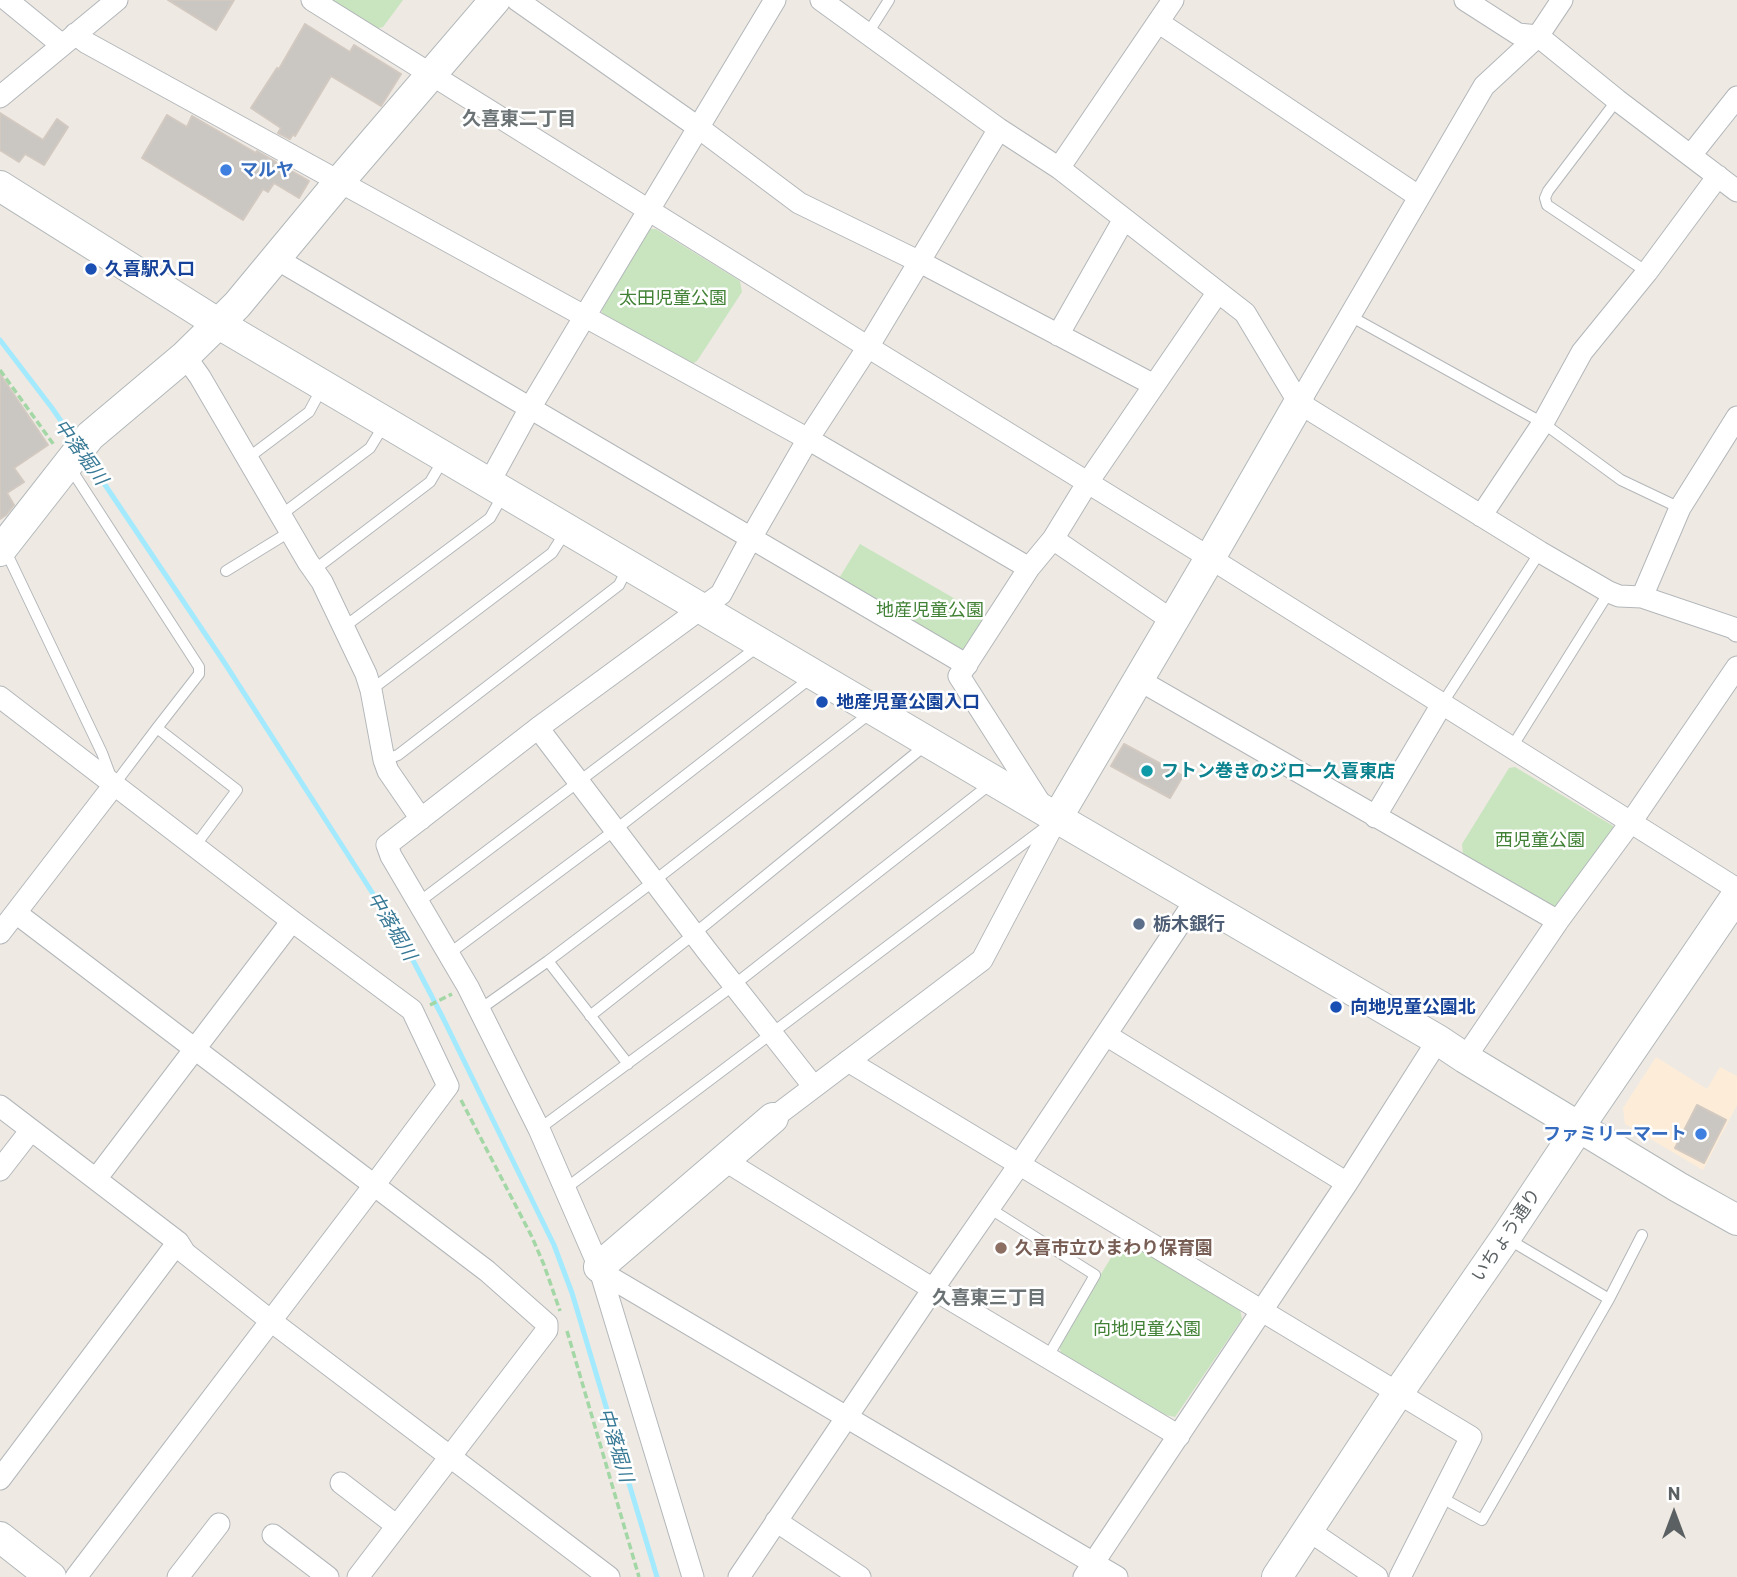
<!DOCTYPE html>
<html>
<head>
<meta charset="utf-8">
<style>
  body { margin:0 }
  #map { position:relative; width:1737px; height:1577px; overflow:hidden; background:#eee9e3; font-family:Barlow,sans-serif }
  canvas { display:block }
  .north { position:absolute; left:1639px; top:1479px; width:70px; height:70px; -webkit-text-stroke:5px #fff; paint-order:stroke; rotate:0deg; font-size:19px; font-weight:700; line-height:28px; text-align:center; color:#5b6163 }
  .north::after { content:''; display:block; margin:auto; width:24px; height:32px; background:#5b6163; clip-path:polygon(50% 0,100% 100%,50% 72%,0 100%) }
</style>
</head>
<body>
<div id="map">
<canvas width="1737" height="1577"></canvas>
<div class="north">N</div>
</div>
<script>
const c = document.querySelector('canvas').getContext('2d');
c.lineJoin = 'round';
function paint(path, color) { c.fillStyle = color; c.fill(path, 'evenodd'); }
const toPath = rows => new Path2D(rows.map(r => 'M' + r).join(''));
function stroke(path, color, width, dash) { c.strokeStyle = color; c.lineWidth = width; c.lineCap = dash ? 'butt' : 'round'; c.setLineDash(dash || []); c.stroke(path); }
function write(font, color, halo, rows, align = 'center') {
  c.font = font + ' Barlow,"Noto Sans JP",sans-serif'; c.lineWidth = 5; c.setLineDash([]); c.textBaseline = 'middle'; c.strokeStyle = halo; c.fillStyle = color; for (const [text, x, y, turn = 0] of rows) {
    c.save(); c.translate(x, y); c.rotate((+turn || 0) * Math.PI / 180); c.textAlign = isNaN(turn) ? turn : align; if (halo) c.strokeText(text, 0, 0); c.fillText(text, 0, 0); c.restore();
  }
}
paint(toPath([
  [1656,1057,1707,1089,1720,1067,1737,1076,1737,1105,1703,1170,1625,1124,1623,1108]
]), '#fdedd8');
paint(toPath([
  [328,0,403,0,383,27,375,29],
  [648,229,656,229,740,281,742,292,697,361,690,365,602,313,602,305],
  [860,544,990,619,966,653,838,580],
  [1515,767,1615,827,1561,907,1553,907,1463,854,1462,844,1509,768],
  [1129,1242,1240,1309,1242,1319,1175,1417,1166,1415,1061,1354,1059,1343,1120,1243]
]), '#c8e5bf');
stroke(toPath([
  [0,340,52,408,75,441],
  [87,458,224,662,368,886,404,943,443,1018,554,1245,572,1293,657,1577]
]), '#a3eafe', 5);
const building = toPath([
  [168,0,234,0,216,30,168,0],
  [305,24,350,52,354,45,401,74,381,106,331,76,295,136,293,134,290,139,278,133,281,128,251,108,277,68,279,69,305,24],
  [0,113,43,140,57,119,68,127,44,165,25,154,19,162,0,150,0,113],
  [167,115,187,127,192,116,256,153,257,151,309,181,299,198,274,183,268,192,263,189,243,220,142,158,167,115],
  [0,374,48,445,14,468,24,482,7,493,14,505,6,515,0,519,0,374],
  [1124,744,1183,776,1170,798,1111,766,1124,744],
  [1697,1105,1726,1120,1704,1163,1675,1148,1697,1105]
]);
paint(building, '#cac6c2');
stroke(building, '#d2c9c1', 2);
const lane = toPath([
  [868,33,889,0],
  [1617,100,1548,191,1545,198,1547,205,1647,272],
  [1350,316,1543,423,1621,480,1680,508],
  [248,458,309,412,322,388],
  [69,466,199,667,199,674,157,728,114,785],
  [281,515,370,448,384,425],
  [2,552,10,560,102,753,111,777],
  [314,570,430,482,443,460],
  [226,571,291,531],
  [344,627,490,518,504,493],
  [371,690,552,553,566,531],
  [1442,704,1540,552],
  [157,728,237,790,195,846],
  [1512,747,1609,592],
  [384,760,398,755,619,585,627,569],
  [419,902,760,645],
  [450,953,615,830,812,677],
  [548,961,628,1064],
  [479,1010,548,961,654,881,873,711],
  [590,1016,694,934,927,744],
  [539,1129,734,985,993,782],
  [565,1189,1047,826],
  [989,1208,1095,1275,1047,1358],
  [1508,1239,1609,1299,1642,1235],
  [1440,1497,1482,1520,1609,1299]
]);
const street = toPath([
  [7,0,62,45],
  [312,0,868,347,1210,558,1737,889],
  [517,0,699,128,799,203,920,262,1154,385],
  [821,0,999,129,1059,168,1245,313,1299,403,1540,552,1609,592,1619,596,1642,597,1734,628,1737,631],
  [1465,0,1518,34,1538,36,1617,100,1737,191],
  [1158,22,1418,196],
  [75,34,87,43,808,439,1029,568],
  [0,97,117,0],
  [1691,155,1737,97],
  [1059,168,1173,0],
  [275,258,967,665],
  [1058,335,1124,219],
  [185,356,200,377,308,562,322,582,366,674,371,690,384,760,388,771,421,819],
  [1299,403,1484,86,1538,36,1562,0],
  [489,483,530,408,585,316,775,0],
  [1481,516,1543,423,1582,352,1647,272,1718,176],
  [1053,539,1173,621],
  [1642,597,1680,508,1737,417],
  [1139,680,1558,921],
  [0,697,292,921,412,1010,448,1086,375,1184,76,1577],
  [538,728,707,951,814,1087],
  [1042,806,959,676,1029,568,1053,539,1088,482,1218,292],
  [1375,817,1442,704],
  [16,913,487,1271,547,1324,547,1330,358,1577],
  [0,933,114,785],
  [1106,1035,1347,1183],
  [1465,1058,1558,921,1631,822,1737,667],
  [848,1061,1471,1437,1400,1577],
  [0,1106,178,1242,185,1253,271,1321,609,1577],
  [773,1118,982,960,1057,818],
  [724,1160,933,1289,1179,1436],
  [0,1170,31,1130],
  [96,1179,292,921],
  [601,1272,1117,1577],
  [0,1479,178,1242],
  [341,1483,397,1526],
  [776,1521,860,1577],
  [1308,1530,1377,1577],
  [273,1535,328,1577],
  [178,1577,219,1524],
  [693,1577,599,1267,539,1129,468,987,391,856,387,845,538,728,721,594,751,538,808,439,868,347,999,129],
  [739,1577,933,1289,1019,1165,1197,898],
  [1084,1577,1347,1183,1438,1040]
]);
const secondary = toPath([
  [0,186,219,324,1057,818,1438,1040,1465,1058,1678,1187,1737,1220],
  [0,551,90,436,185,356,237,305,339,182,495,0],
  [1057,818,1210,558,1299,403],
  [599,1267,773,1118],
  [0,1537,51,1577],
  [1277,1577,1398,1393,1506,1237,1579,1127,1737,895]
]);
stroke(lane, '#b3b7ba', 12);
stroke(street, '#b3b7ba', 23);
stroke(secondary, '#b2b8ba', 32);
stroke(toPath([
  [0,370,54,445],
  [430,1005,452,994],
  [461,1100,532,1237,544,1265,560,1311],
  [567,1331,639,1577]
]), '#a3d7a5', 3.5, [7, 3.5]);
stroke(lane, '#fff', 10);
stroke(street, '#fff', 21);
stroke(secondary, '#fff', 30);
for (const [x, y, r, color] of [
  [226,170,7,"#3f7fe0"],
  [91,269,7,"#1a4fb4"],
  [822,702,7,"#1a4fb4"],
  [1147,771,7,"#0f9aa8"],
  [1139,924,7,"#5c6f8a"],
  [1336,1007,7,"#1a4fb4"],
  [1701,1134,7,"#3f7fe0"],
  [1001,1248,7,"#8d6e63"]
]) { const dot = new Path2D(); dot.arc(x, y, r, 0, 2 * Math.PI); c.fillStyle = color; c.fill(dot); stroke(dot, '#fff', 2.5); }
write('bold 18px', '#366cbe', '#fff', [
  ["マルヤ",240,170],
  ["ファミリーマート",1687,1134,"right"]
], 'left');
write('bold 18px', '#164399', '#fff', [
  ["久喜駅入口",105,269],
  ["地産児童公園入口",836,702],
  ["向地児童公園北",1350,1007]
], 'left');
write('18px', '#418135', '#fff', [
  ["太田児童公園",673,298],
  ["地産児童公園",930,610],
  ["西児童公園",1540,840],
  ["向地児童公園",1147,1329]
]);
write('bold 18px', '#0d838f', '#fff', [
  ["フトン巻きのジロー久喜東店",1161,771]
], 'left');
write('bold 18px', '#4e5e75', '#fff', [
  ["栃木銀行",1153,924]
], 'left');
write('18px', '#5b6163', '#fff', [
  ["いちょう通り",1506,1235,-56]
]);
write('bold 18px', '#785e54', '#fff', [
  ["久喜市立ひまわり保育園",1015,1248]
], 'left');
write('bold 19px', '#6c7375', '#fff', [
  ["久喜東二丁目",519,119],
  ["久喜東三丁目",989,1298]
]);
write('italic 19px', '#387995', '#fff', [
  ["中落堀川",81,452,54],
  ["中落堀川",392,926,59],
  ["中落堀川",616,1445,73]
]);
</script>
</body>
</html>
